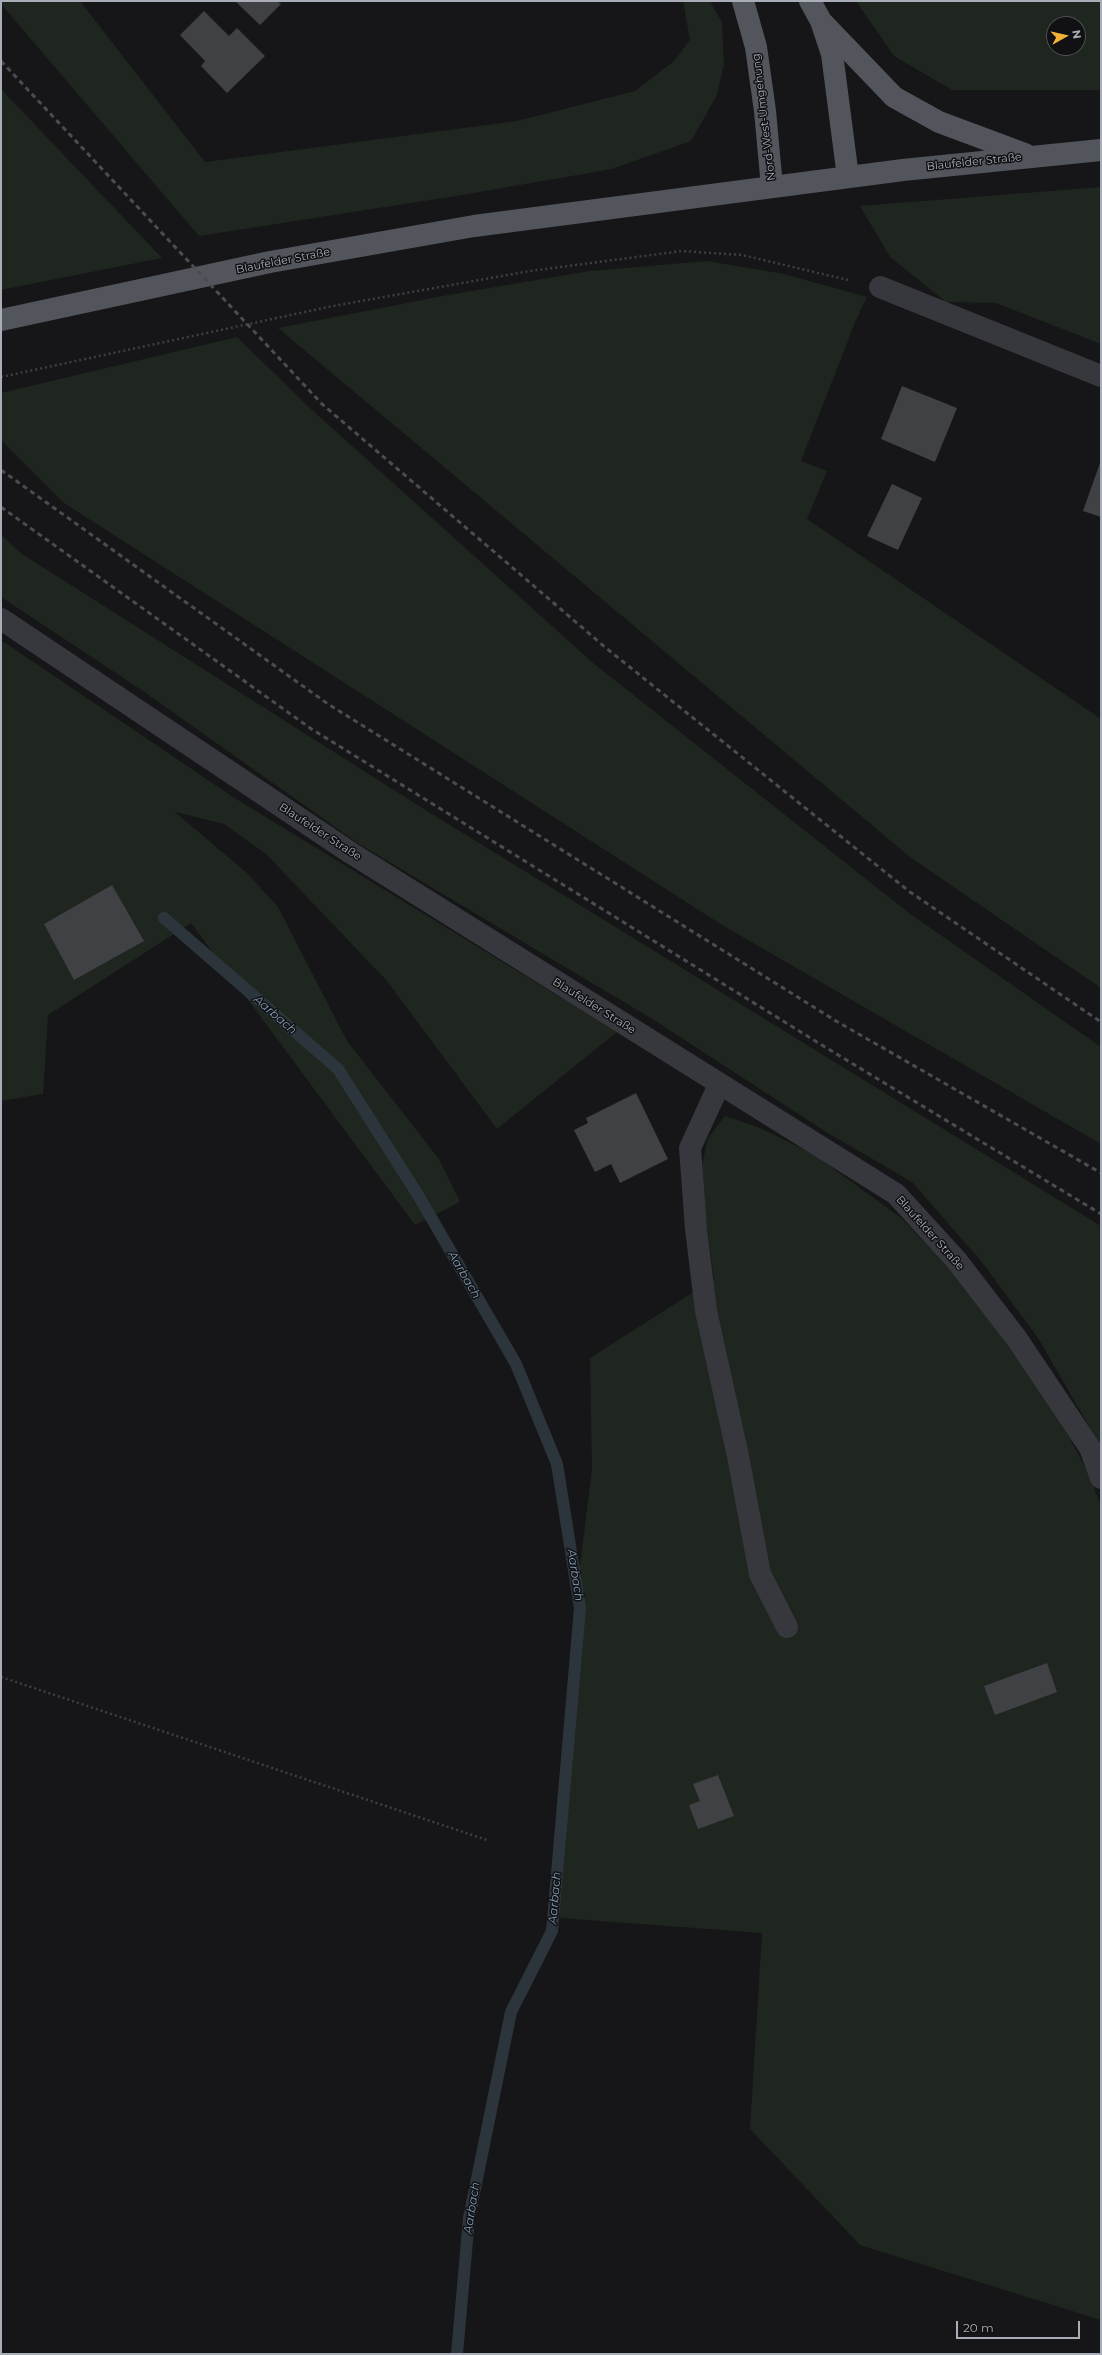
<!DOCTYPE html>
<html>
<head>
<meta charset="utf-8">
<style>
  body { margin:0 }
  #map { position:relative; width:1102px; height:2355px; overflow:hidden; background:#161618; font-family:Montserrat,sans-serif }
  canvas { display:block }
  .frame { position:absolute; inset:0; border:2px solid #a8adb8; pointer-events:none }
  .north { position:absolute; left:1046px; top:16px; width:40px; height:40px; box-sizing:border-box; background:#111113; border:1px solid #4d4f55; border-radius:50%; rotate:82deg; font-size:11px; font-weight:700; line-height:16px; text-align:center; color:#a8adb8 }
  .north::after { content:''; display:block; margin:auto; width:14px; height:18px; background:#f2b134; clip-path:polygon(50% 0,100% 100%,50% 72%,0 100%) }
  .scale { position:absolute; left:956px; top:2321px; width:124px; height:18px; box-sizing:border-box; border:2px solid #a8adb8; border-top:0; padding-left:5px; font-size:12px; line-height:14px; white-space:nowrap; color:#a8adb8; -webkit-text-stroke:3px #111113; paint-order:stroke }
</style>
</head>
<body>
<div id="map">
<canvas width="1102" height="2355"></canvas>
<div class="frame"></div>
<div class="north">N</div>
<div class="scale">20 m</div>
</div>
<script>
const c = document.querySelector('canvas').getContext('2d');
c.lineJoin = 'round';
function paint(path, color) { c.fillStyle = color; c.fill(path, 'evenodd'); }
const toPath = rows => new Path2D(rows.map(r => 'M' + r).join(''));
function stroke(path, color, width, dash) { c.strokeStyle = color; c.lineWidth = width; c.lineCap = dash ? 'butt' : 'round'; c.setLineDash(dash || []); c.stroke(path); }
function write(font, color, halo, rows, align = 'center') {
  c.font = font + ' Montserrat,sans-serif'; c.lineWidth = 3; c.setLineDash([]); c.textBaseline = 'middle'; c.strokeStyle = halo; c.fillStyle = color; for (const [text, x, y, turn = 0] of rows) {
    c.save(); c.translate(x, y); c.rotate((+turn || 0) * Math.PI / 180); c.textAlign = isNaN(turn) ? turn : align; if (halo) c.strokeText(text, 0, 0); c.fillText(text, 0, 0); c.restore();
  }
}
paint(toPath([
  [1,1,80,1,205,162,517,121,635,91,674,61,690,40,683,1,710,1,722,23,724,64,717,95,691,141,612,169,456,196,199,236,1,4],
  [856,1,1101,1,1101,90,952,90,894,56],
  [1054,24,1078,24,1078,48,1054,48],
  [1,89,162,258,1,290],
  [1101,187,1101,344,996,303,946,302,890,257,860,206],
  [707,261,784,274,867,297,856,320,801,461,827,471,807,519,1101,719,1101,988,910,857,278,328,448,295,590,271],
  [237,337,311,409,593,663,909,913,1101,1047,1101,1144,722,925,64,503,1,440,1,393],
  [1,535,22,554,427,811,1101,1226,1101,1447,1038,1338,981,1261,912,1182,826,1132,654,1020,359,844,143,691,1,597],
  [1,640,233,797,617,1032,497,1129,387,981,266,854,224,824,175,812,247,873,278,907,347,1041,439,1159,460,1202,415,1225,191,923,48,1015,43,1094,1,1101],
  [725,1116,758,1127,813,1154,900,1217,945,1263,988,1314,1055,1410,1089,1475,1101,1506,1101,2320,860,2245,750,2129,762,1933,560,1918,556,1828,573,1622,592,1470,590,1358,714,1279,700,1174,708,1138]
]), '#1e261f');
stroke(toPath([
  [164,918,338,1069,418,1195,516,1364,557,1464,580,1608,552,1931,511,2012,469,2218,457,2354]
]), '#2c353c', 12);
paint(toPath([
  [235,1,277,1,281,4,260,25],
  [204,11,229,36,237,28,265,56,227,93,201,66,205,61,180,35],
  [902,386,957,408,935,462,881,439],
  [1101,460,1101,517,1083,511],
  [892,484,922,498,898,550,867,536],
  [112,885,144,941,74,980,44,924],
  [636,1093,668,1159,620,1183,611,1164,595,1172,574,1130,588,1123,586,1118],
  [1047,1663,1057,1692,995,1715,984,1686],
  [718,1775,734,1816,698,1829,689,1805,700,1801,693,1784]
]), '#404145');
stroke(toPath([
  [1,377,333,306,530,271,682,251,742,255,848,280],
  [1,1677,487,1840]
]), '#3d3f44', 2.5, [2, 3]);
stroke(toPath([
  [880,287,1101,376],
  [1,619,351,853,896,1194,957,1261,1017,1339,1090,1448,1101,1478],
  [719,1085,690,1148,696,1229,706,1311,738,1456,760,1574,787,1627]
]), '#37383d', 22);
stroke(toPath([
  [743,1,756,47,765,111,772,187],
  [810,1,821,21,832,54,848,177],
  [821,21,894,97,939,122,1025,154],
  [1,320,270,262,474,226,903,170,1101,150]
]), '#53555c', 22);
stroke(toPath([
  [1,61,322,404,606,648,910,892,1101,1022],
  [1,470,328,704,836,1021,1101,1173],
  [1,507,310,728,825,1047,1101,1214]
]), '#4a4c52', 3, [5, 4]);
write('11px', '#a8adb8', '#111113', [
  ["Nord-West-Umgehung",764,117,-97],
  ["Blaufelder Straße",974,162,-6],
  ["Blaufelder Straße",283,261,-11],
  ["Blaufelder Straße",320,832,33],
  ["Blaufelder Straße",594,1006,32],
  ["Blaufelder Straße",930,1233,48]
]);
write('italic 12px', '#7f9bb3', '#111113', [
  ["Aarbach",275,1015,41],
  ["Aarbach",464,1275,60],
  ["Aarbach",575,1575,81],
  ["Aarbach",555,1898,-85],
  ["Aarbach",472,2208,-81]
]);
</script>
</body>
</html>
